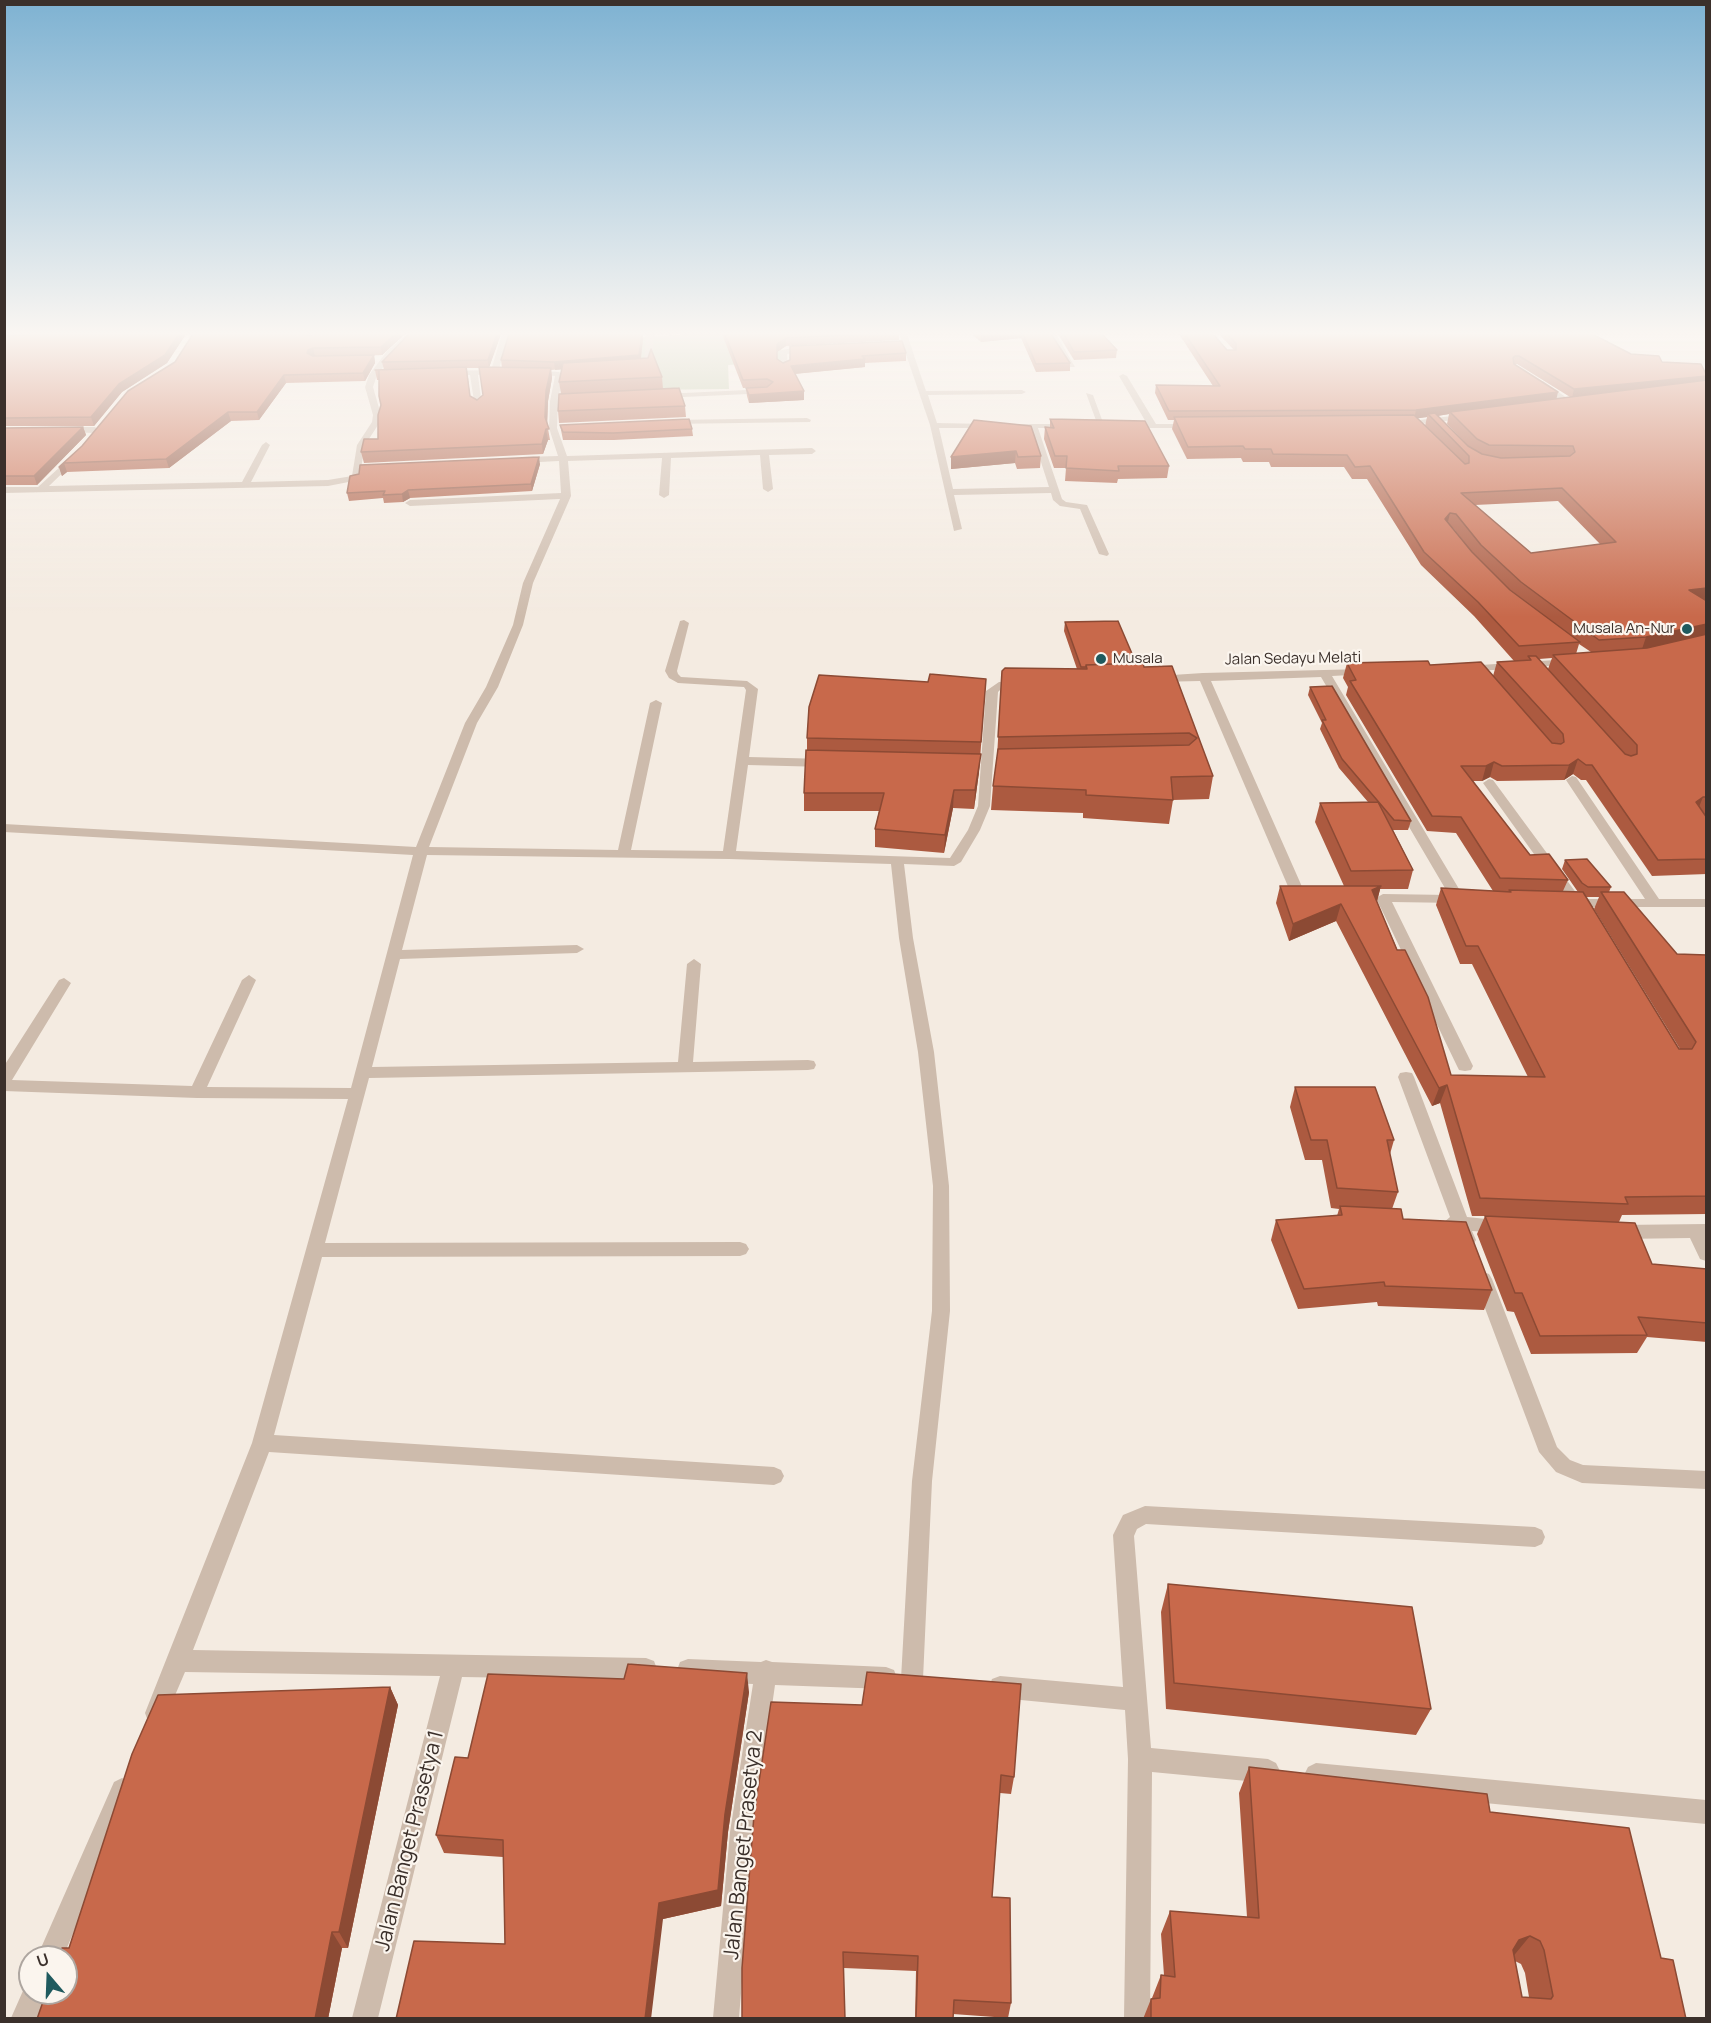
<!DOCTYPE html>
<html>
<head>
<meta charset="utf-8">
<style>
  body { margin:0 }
  #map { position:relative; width:1711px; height:2023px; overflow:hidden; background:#f4ebe1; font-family:Manrope,sans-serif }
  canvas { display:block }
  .frame { position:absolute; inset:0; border:6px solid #3b302b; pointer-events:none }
  .north { position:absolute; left:18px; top:1945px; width:60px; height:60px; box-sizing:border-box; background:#fbf5ee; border:2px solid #aea6a0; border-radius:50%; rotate:341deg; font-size:16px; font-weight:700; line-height:24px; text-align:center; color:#3b302b }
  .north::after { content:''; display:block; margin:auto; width:21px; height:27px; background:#1f5a5e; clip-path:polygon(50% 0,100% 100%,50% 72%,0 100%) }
</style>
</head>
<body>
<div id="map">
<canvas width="1711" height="2023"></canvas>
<div class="frame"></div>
<div class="north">U</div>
</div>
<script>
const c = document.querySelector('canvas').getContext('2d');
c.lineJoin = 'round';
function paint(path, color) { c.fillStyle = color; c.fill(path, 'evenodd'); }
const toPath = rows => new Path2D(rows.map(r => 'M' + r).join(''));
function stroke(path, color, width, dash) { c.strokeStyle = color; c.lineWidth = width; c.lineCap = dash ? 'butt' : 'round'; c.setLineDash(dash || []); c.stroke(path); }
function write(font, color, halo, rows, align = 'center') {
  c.font = font + ' Manrope,sans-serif'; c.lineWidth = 4.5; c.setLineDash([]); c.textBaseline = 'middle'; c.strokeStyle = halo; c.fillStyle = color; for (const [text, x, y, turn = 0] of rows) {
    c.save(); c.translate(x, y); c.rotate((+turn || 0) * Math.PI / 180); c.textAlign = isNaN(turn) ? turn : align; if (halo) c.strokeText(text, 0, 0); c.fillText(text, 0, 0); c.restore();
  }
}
paint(toPath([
  [580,334,635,338,685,334,779,334,783,362,728,365,729,389,645,390]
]), '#b8c4a0');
paint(toPath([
  [407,334,415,334,393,355,377,375,373,387,381,415,380,422,365,445,359,480,328,486,4,493,4,487,38,487,74,454,77,455,77,459,49,486,242,482,262,445,266,442,270,445,251,482,328,480,352,476,357,445,372,422,373,415,365,387,369,375,387,351,407,334],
  [502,334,510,334,498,372,478,375,482,406,475,408,470,375,448,375,444,373,448,371,491,370,502,334],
  [646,334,654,334,652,364,641,371,635,371,635,367,644,363,646,334],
  [899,334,907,334,926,391,1022,390,1026,392,1022,394,928,395,937,423,989,424,993,426,989,428,939,428,953,489,1049,487,1030,428,1013,428,1009,426,1013,424,1073,424,1073,428,1038,428,1062,499,1066,502,1087,505,1109,554,1107,556,1099,554,1080,509,1060,506,1053,500,1051,493,954,495,962,529,954,531,930,425,899,334],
  [1048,334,1056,334,1075,367,1069,367,1048,334],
  [810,346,813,350,787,354,788,367,781,369,780,350,810,346],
  [529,370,559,372,563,374,558,401,557,428,567,456,812,448,816,451,812,454,769,455,773,489,768,492,763,489,760,455,671,458,669,495,664,498,659,495,662,458,568,461,571,496,533,583,523,625,498,687,477,723,429,847,618,850,650,703,656,700,662,703,631,850,723,851,746,690,744,687,678,683,669,678,665,671,680,621,684,620,689,623,677,671,678,674,681,677,747,681,758,689,749,757,825,759,831,763,825,767,748,765,736,851,950,858,968,830,978,806,986,691,999,682,1019,681,1025,684,1019,687,1002,688,998,692,990,806,980,830,961,862,954,866,904,864,913,938,934,1052,949,1186,950,1311,932,1481,923,1679,920,1687,912,1690,904,1687,901,1679,912,1481,932,1311,933,1186,918,1052,899,938,891,864,729,859,427,855,402,950,577,945,584,949,577,953,400,959,372,1067,678,1062,687,964,694,959,701,964,693,1062,808,1060,814,1061,816,1065,814,1069,808,1070,369,1078,325,1243,740,1242,746,1244,749,1249,746,1254,740,1256,322,1257,274,1435,774,1467,781,1470,784,1476,781,1482,774,1485,269,1452,193,1650,646,1658,654,1661,657,1669,654,1677,646,1680,462,1677,378,2018,352,2018,440,1676,185,1672,164,1721,156,1724,148,1721,145,1713,252,1443,348,1099,197,1098,4,1091,4,1066,59,980,64,978,71,983,12,1080,192,1086,242,980,249,975,256,980,207,1087,351,1088,413,855,4,832,4,824,416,847,465,723,486,687,513,625,523,583,560,499,410,506,405,503,410,500,561,493,559,461,521,463,517,460,521,457,558,456,549,428,550,401,555,376,532,374,528,372,529,370],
  [1123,374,1127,376,1156,424,1196,424,1196,428,1127,428,1127,424,1147,424,1119,376,1123,374],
  [1537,381,1543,381,1574,403,1567,405,1537,385,1537,381],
  [767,389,771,391,770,393,662,398,658,396,662,394,767,389],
  [1086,393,1093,395,1105,428,1098,426,1086,393],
  [1468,414,1471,414,1471,418,1403,426,1399,424,1403,422,1468,414],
  [807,418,811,420,810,422,670,424,666,422,670,420,807,418],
  [64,427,95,427,99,430,95,433,61,432,61,428,64,427],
  [1570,659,1574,660,1574,664,1466,672,1460,669,1466,666,1570,659],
  [1364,669,1370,672,1368,674,1332,676,1465,899,1458,903,1392,902,1473,1066,1471,1070,1465,1071,1459,1070,1457,1066,1376,898,1383,894,1449,895,1321,677,1211,681,1307,898,1300,902,1293,898,1200,681,1157,682,1151,679,1157,676,1203,673,1364,669],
  [1572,776,1576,777,1659,899,1706,899,1706,907,1587,907,1582,909,1567,906,1565,903,1567,900,1483,783,1489,779,1493,780,1577,894,1583,899,1645,899,1566,780,1572,776],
  [1406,1072,1412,1073,1414,1077,1467,1217,1506,1221,1509,1226,1506,1231,1500,1233,1472,1231,1476,1240,1473,1245,1467,1247,1461,1245,1454,1230,1446,1228,1443,1223,1450,1217,1398,1077,1400,1073,1406,1072],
  [1706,1224,1706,1261,1700,1259,1690,1238,1620,1239,1614,1237,1611,1232,1614,1227,1620,1225,1706,1224],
  [1483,1272,1489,1274,1492,1279,1557,1447,1570,1460,1583,1465,1706,1471,1706,1489,1582,1483,1556,1472,1539,1452,1474,1279,1477,1274,1483,1272],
  [1145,1506,1535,1527,1542,1530,1545,1537,1542,1544,1535,1547,1146,1524,1137,1529,1134,1536,1151,1748,1268,1759,1276,1763,1280,1771,1276,1779,1268,1783,1152,1772,1150,2018,1124,2018,1128,1759,1125,1710,1000,1698,992,1695,989,1687,992,1679,1000,1676,1123,1687,1113,1535,1123,1515,1145,1506],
  [688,1659,761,1662,766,1660,772,1662,886,1667,894,1670,897,1678,894,1686,886,1689,775,1685,754,1832,739,2018,713,2018,730,1832,753,1684,688,1681,680,1678,677,1670,680,1662,688,1659],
  [1316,1763,1706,1800,1706,1824,1316,1787,1308,1783,1304,1775,1308,1767,1316,1763],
  [122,1778,130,1782,134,1790,63,1957,37,1957,114,1782,122,1778],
  [30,1982,30,1993,48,1993,37,2018,11,2018,26,1984,30,1982]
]), '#cdbbac');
paint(toPath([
  [4,334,186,334,167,363,122,392,94,426,4,426],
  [193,334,309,334,308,336,311,336,313,334,405,334,382,355,315,356,374,355,375,363,365,381,286,383,259,420,231,421,169,468,67,472,62,476,59,467,175,362],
  [501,334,489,367,502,368,501,360,509,334,643,334,643,339,641,358,662,377,663,389,685,406,686,417,559,423,558,411,561,394,559,382,562,369,551,370,552,378,548,401,547,423,550,440,548,440,543,454,364,463,361,452,378,439,381,406,379,396,379,380,377,380,375,370,384,370,382,362],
  [467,368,479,368,483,395,477,400,470,396],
  [722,334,899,334,899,340,786,346,777,352,777,359,783,363,790,360,906,353,906,361,865,363,865,367,795,374,804,400,749,403,747,396,746,388,767,387,743,388],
  [972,334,1051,334,1070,363,1070,371,1036,372,1021,338,981,342],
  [1058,334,1102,334,1117,350,1116,358,1074,360],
  [1179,334,1213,334,1227,350,1234,350,1219,334,1592,334,1631,354,1662,362,1705,381,1707,380,1707,817,1705,814,1704,814,1707,818,1707,874,1652,876,1586,780,1581,780,1573,774,1564,780,1497,781,1490,777,1482,781,1473,781,1530,855,1568,880,1563,891,1578,892,1562,869,1565,860,1611,887,1609,892,1677,954,1707,955,1707,1214,1622,1215,1619,1222,1652,1264,1707,1269,1707,1342,1647,1337,1637,1353,1531,1354,1514,1312,1507,1311,1477,1234,1485,1216,1472,1216,1440,1103,1432,1106,1336,921,1289,941,1276,903,1280,886,1344,886,1315,822,1320,803,1368,802,1339,768,1320,729,1322,723,1308,695,1310,687,1411,821,1408,830,1393,830,1413,870,1408,889,1380,889,1377,902,1451,1075,1528,1077,1472,964,1460,964,1436,905,1441,888,1493,891,1456,833,1427,831,1346,695,1348,687,1343,678,1347,663,1430,665,1493,676,1497,662,1514,661,1474,616,1421,565,1367,479,1352,479,1344,467,1271,467,1269,462,1243,462,1241,458,1187,459,1172,429,1174,420,1168,420,1155,393,1156,385,1213,386],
  [1514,364,1517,364,1570,397,1556,399],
  [1449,414,1447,424,1469,447,1438,416],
  [1427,417,1425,426,1417,418],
  [1558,501,1600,544,1531,553,1475,505],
  [1452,527,1453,528,1473,553],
  [1579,644,1591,652,1576,654],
  [1552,658,1548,669,1539,659],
  [1586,897,1599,897,1594,909,1680,1049,1679,1049],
  [1050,419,1169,466,1167,478,1118,479,1117,483,1065,481,1066,468,1054,468,1044,439,1045,427,1050,428],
  [974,420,1041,456,1040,468,1017,469,1015,463,951,469,951,457],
  [560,425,692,429,693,436,614,440,563,440],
  [83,427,86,435,37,485,4,485,4,428],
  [540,464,532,491,410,498,403,502,384,503,383,498,349,501,347,493],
  [1065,622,1136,663,1144,667,1172,666,1213,776,1209,799,1173,800,1169,824,1083,818,1083,813,991,810,993,786,997,757,1002,671,1077,669,1064,631],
  [986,679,979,772,974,809,953,808,944,853,875,847,875,829,879,811,804,811,804,793,807,750,807,738,928,682],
  [1295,1087,1394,1140,1390,1154,1398,1192,1392,1209,1403,1219,1492,1290,1484,1310,1378,1306,1377,1302,1298,1309,1271,1240,1276,1220,1337,1216,1339,1209,1331,1208,1322,1160,1305,1160,1290,1107],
  [1168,1584,1431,1709,1416,1735,1166,1709,1161,1612],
  [390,1687,398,1705,348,1948,342,1948,328,2019,37,2019,69,1948],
  [749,1692,728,1832,721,1906,663,1919,505,1944,503,1857,444,1853,436,1835,468,1758],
  [771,1702,1014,1777,1011,1794,1000,1793,992,1897,1011,2003,1008,2018,953,2014,953,2019,915,2019,916,1971,844,1968],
  [1249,1767,1490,1812,1661,1958,1686,2019,1143,2019,1151,1999,1152,1998,1161,1975,1164,1975,1161,1934,1170,1911,1247,1917,1239,1793],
  [1515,1961,1521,1964,1525,1973,1529,1997,1522,1997]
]), '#ac5a40');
paint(toPath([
  [179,334,186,334,167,363,122,392,94,426,91,417,119,384],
  [395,334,405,334,382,355,381,347],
  [497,334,501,334,489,368,488,360],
  [643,334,643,339,640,363,555,370,554,362],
  [981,334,1021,334,1021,338,981,342],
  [786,338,786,346,777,352,777,344],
  [313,348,315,356,310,358,307,353,308,350],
  [374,355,375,363,365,381,363,373],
  [865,359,865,367,792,374,791,366],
  [551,368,552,378,548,401,547,428,545,417,546,391],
  [284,375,286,383,259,420,257,412],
  [1707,376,1704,384,1572,398,1574,389],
  [804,391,804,400,749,403,749,395],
  [1558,392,1556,401,1450,412,1449,414,1430,417,1428,414,1427,417,1414,419,1416,410],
  [228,412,231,421,169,468,166,459],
  [83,427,86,435,37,485,34,476],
  [546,429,548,440,543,454,542,444],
  [1016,451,1015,463,951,469,951,457],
  [539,457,540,464,532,491,531,484],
  [64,463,67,472,62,476,59,467],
  [408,490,410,498,403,502,402,494],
  [1450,513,1447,526,1445,519],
  [1707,588,1707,601,1689,590],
  [1707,624,1707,637,1641,652,1646,637],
  [986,679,979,772,974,809,975,790,980,758],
  [1578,759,1573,774,1564,780,1569,765],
  [1494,762,1490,777,1482,781,1486,766],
  [954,790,953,808,944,853,945,835],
  [1703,797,1697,812,1696,802],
  [1381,886,1376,904,1372,890],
  [1341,904,1336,921,1289,941,1293,924],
  [1447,1085,1440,1103,1432,1106,1439,1088],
  [747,1673,749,1692,728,1832,721,1906,663,1919,651,2019,645,2019,659,1903,725,1814],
  [390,1687,398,1705,348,1948,339,1932],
  [332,1932,342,1948,328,2019,315,2019],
  [1530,1936,1511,1959,1500,1963,1519,1940]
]), '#8c4a34');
const building = toPath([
  [48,334,179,334,165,355,119,384,91,417,4,418,4,336,48,334],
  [193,334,303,334,311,336,313,334,395,334,381,347,313,348,308,350,307,353,313,356,374,355,363,373,284,375,257,412,228,412,166,459,64,463,59,467,82,446,128,391,175,362,193,334],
  [409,334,497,334,488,360,382,362,409,334],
  [509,334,642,334,639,355,554,362,501,360,509,334],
  [725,334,868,334,786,338,777,344,777,359,783,363,790,360,790,346,902,341,906,353,862,356,865,359,791,366,804,391,749,395,746,388,767,387,773,382,767,379,743,380,725,334],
  [1023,334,1051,334,1070,363,1036,364,1023,334],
  [1064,334,1102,334,1117,350,1074,352,1064,334],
  [1185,334,1213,334,1227,350,1236,350,1236,343,1227,334,1592,334,1631,354,1659,356,1662,362,1701,364,1707,376,1574,389,1519,356,1515,356,1513,358,1514,364,1558,392,1416,410,1169,411,1156,385,1220,386,1185,334],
  [651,349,662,377,559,382,563,363,648,358,651,349],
  [466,367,470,396,477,400,483,395,479,367,551,368,546,391,545,417,549,429,546,429,542,444,361,452,364,439,378,439,378,415,381,405,379,396,379,370,375,370,466,367],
  [1707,380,1707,588,1689,590,1707,601,1707,624,1646,637,1599,640,1521,582,1481,545,1456,514,1450,513,1445,519,1472,552,1510,590,1580,642,1519,646,1478,602,1424,552,1370,466,1355,467,1347,455,1273,454,1271,449,1245,449,1243,446,1188,447,1174,417,1414,415,1465,464,1469,463,1469,456,1428,414,1435,413,1468,446,1482,454,1501,458,1570,456,1575,452,1573,446,1489,445,1477,439,1450,412,1707,380],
  [1562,488,1616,542,1531,553,1461,493,1562,488],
  [679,388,685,406,558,411,559,394,679,388],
  [689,419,692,429,613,433,563,432,560,425,689,419],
  [1050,419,1145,421,1169,466,1118,466,1119,471,1066,468,1067,456,1055,456,1045,427,1054,428,1050,419],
  [974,420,1031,426,1041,456,1018,457,1016,451,951,457,974,420],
  [83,427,34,476,4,476,4,428,83,427],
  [539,457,531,484,408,490,402,494,383,495,385,491,347,493,350,476,359,474,360,465,539,457],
  [1118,621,1136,663,1086,665,1086,667,1081,667,1065,622,1118,621],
  [1707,634,1707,797,1703,797,1696,802,1707,818,1707,859,1658,860,1592,765,1586,765,1578,759,1569,765,1502,766,1494,762,1486,766,1461,766,1530,855,1549,854,1568,880,1500,878,1461,817,1432,816,1350,681,1356,680,1347,663,1428,661,1430,665,1481,662,1552,743,1561,744,1564,742,1563,734,1497,662,1531,660,1528,656,1536,656,1625,754,1631,756,1637,754,1637,745,1553,655,1647,648,1707,634],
  [1143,663,1144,667,1172,666,1213,776,1171,777,1173,800,1086,795,1086,790,993,786,998,749,1189,745,1197,738,1189,733,998,737,1002,671,1005,668,1087,669,1086,665,1143,663],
  [930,674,986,679,981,742,807,738,809,707,819,675,928,682,930,674],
  [1332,686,1411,821,1394,820,1342,759,1322,720,1326,720,1310,687,1332,686],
  [806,750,981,754,975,790,954,790,945,835,875,829,884,793,804,793,806,750],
  [1378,802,1413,870,1351,871,1320,803,1378,802],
  [1587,859,1611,887,1588,887,1582,883,1565,860,1587,859],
  [1280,886,1381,886,1372,890,1397,950,1405,950,1428,997,1451,1075,1545,1077,1478,946,1466,946,1441,888,1511,892,1509,890,1583,892,1679,1049,1692,1049,1696,1042,1601,892,1624,892,1677,954,1707,955,1707,1196,1625,1197,1628,1204,1480,1198,1447,1085,1439,1088,1341,904,1293,924,1280,886],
  [1295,1087,1375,1087,1394,1140,1387,1140,1398,1192,1337,1188,1327,1140,1311,1140,1295,1087],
  [1340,1206,1401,1209,1403,1219,1466,1222,1492,1290,1385,1286,1384,1282,1304,1289,1276,1220,1342,1215,1340,1206],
  [1485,1216,1635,1223,1652,1264,1707,1269,1707,1323,1638,1317,1647,1335,1540,1336,1522,1293,1515,1293,1485,1216],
  [1168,1584,1412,1607,1431,1709,1174,1683,1168,1584],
  [628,1664,747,1673,725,1814,718,1890,659,1903,645,2019,396,2019,414,1941,505,1944,503,1840,436,1835,455,1757,468,1758,488,1674,624,1679,628,1664],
  [867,1672,1021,1684,1014,1777,1001,1775,992,1897,1010,1898,1011,2003,954,2000,953,2019,916,2019,918,1956,843,1952,845,2019,742,2019,742,1968,754,1815,771,1702,862,1705,867,1672],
  [390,1687,339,1932,332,1932,315,2019,37,2019,46,1993,66,1993,66,1957,59,1957,62,1948,69,1948,132,1754,158,1695,390,1687],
  [1249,1767,1487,1794,1490,1812,1629,1828,1661,1958,1673,1960,1686,2019,1151,2019,1151,1999,1160,1998,1161,1975,1175,1977,1170,1911,1259,1918,1249,1767],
  [1530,1936,1540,1941,1544,1950,1553,1996,1551,1999,1522,1997,1513,1950,1519,1940,1530,1936]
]);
paint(building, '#c8694b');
stroke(building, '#8c4a34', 1.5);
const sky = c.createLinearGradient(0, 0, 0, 617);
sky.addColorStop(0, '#7eb2d2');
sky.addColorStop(0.54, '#faf6f2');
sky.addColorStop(1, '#faf6f200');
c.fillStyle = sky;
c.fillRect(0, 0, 1711, 617);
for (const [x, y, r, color] of [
  [1687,629,6,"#1f5a5e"],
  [1101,659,6,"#1f5a5e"]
]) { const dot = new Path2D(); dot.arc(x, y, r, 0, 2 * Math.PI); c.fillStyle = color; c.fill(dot); stroke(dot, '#fbf5ee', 2); }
write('15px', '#3b302b', '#fbf5ee', [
  ["Musala An-Nur",1675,629],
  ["Musala",1113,659,"left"]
], 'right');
write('15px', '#3b302b', '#fbf5ee', [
  ["Jalan Sedayu Melati",1293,659,-1]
]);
write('21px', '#3b302b', '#fbf5ee', [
  ["Jalan Banget Prasetya 1",410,1841,-76],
  ["Jalan Banget Prasetya 2",744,1845,-84]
]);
</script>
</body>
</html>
